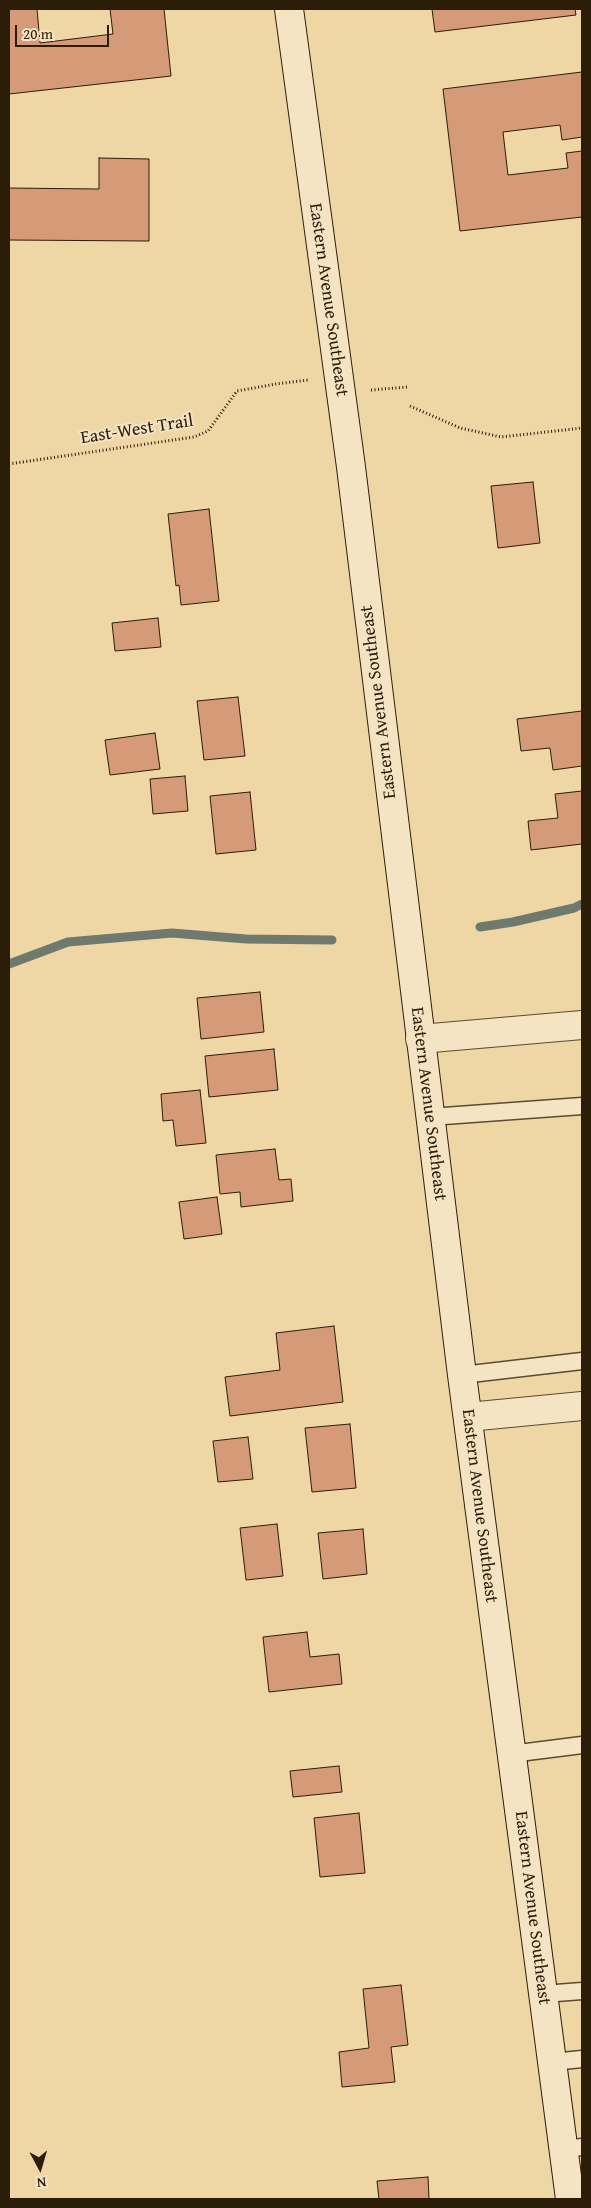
<!DOCTYPE html>
<html>
<head>
<meta charset="utf-8">
<style>
  body { margin:0 }
  #map { position:relative; width:591px; height:2208px; overflow:hidden; background:#eed6a5; font-family:"Gentium Book Plus",serif }
  canvas { display:block }
  .frame { position:absolute; inset:0; border:10px solid #2c1d09; pointer-events:none }
  .north { position:absolute; left:15px; top:2143px; width:50px; height:50px; -webkit-text-stroke:4px #f4e4c4; paint-order:stroke; rotate:174deg; font-size:14px; font-weight:700; line-height:20px; text-align:center; color:#2c1d09 }
  .north::after { content:''; display:block; margin:auto; width:18px; height:22px; background:#2c1d09; clip-path:polygon(50% 0,100% 100%,50% 72%,0 100%) }
  .scale { position:absolute; left:15px; top:25px; width:94px; height:22px; box-sizing:border-box; border:2px solid #2c1d09; border-top:0; padding-left:6px; font-size:15px; line-height:18px; white-space:nowrap; color:#2c1d09; -webkit-text-stroke:4px #f4e4c4; paint-order:stroke }
</style>
</head>
<body>
<div id="map">
<canvas width="591" height="2208"></canvas>
<div class="frame"></div>
<div class="north">N</div>
<div class="scale">20 m</div>
</div>
<script>
const c = document.querySelector('canvas').getContext('2d');
c.lineJoin = 'round';
const toPath = rows => new Path2D(rows.map(r => 'M' + r).join(''));
function stroke(path, color, width, dash) { c.strokeStyle = color; c.lineWidth = width; c.lineCap = dash ? 'butt' : 'round'; c.setLineDash(dash || []); c.stroke(path); }
function paint(path, color) { c.fillStyle = color; c.fill(path, 'evenodd'); }
function write(font, color, halo, rows, align = 'center') {
  c.font = font + ' "Gentium Book Plus",serif'; c.lineWidth = 4; c.setLineDash([]); c.textBaseline = 'middle'; c.strokeStyle = halo; c.fillStyle = color; for (const [text, x, y, turn = 0] of rows) {
    c.save(); c.translate(x, y); c.rotate((+turn || 0) * Math.PI / 180); c.textAlign = isNaN(turn) ? turn : align; if (halo) c.strokeText(text, 0, 0); c.fillText(text, 0, 0); c.restore();
  }
}
stroke(toPath([
  [480,927,513,922,574,908,582,904],
  [9,964,68,942,172,933,246,939,332,940]
]), '#6f796d', 9);
const building = toPath([
  [9,9,37,9,40,43,113,34,110,9,164,9,171,76,9,94,9,9],
  [432,9,575,9,576,15,435,32,432,9],
  [582,72,582,137,562,140,560,125,503,132,508,175,568,168,566,153,582,151,582,217,460,231,443,89,582,72],
  [99,158,149,159,149,241,9,240,9,188,99,189,99,158],
  [533,482,540,543,498,548,491,486,533,482],
  [209,509,219,601,181,605,179,585,176,586,168,514,209,509],
  [158,618,161,647,115,651,112,623,158,618],
  [238,697,245,756,204,760,197,701,238,697],
  [582,711,582,766,553,770,550,748,521,751,517,719,582,711],
  [155,733,160,769,110,775,105,740,155,733],
  [185,776,188,811,153,814,150,779,185,776],
  [582,791,582,844,531,850,528,821,558,818,555,794,582,791],
  [250,792,256,850,216,854,210,796,250,792],
  [260,992,264,1032,201,1039,197,998,260,992],
  [274,1049,278,1090,209,1097,205,1056,274,1049],
  [200,1090,206,1143,176,1146,173,1120,163,1121,161,1094,200,1090],
  [275,1149,279,1180,291,1179,293,1201,241,1207,240,1192,220,1194,216,1155,275,1149],
  [217,1197,222,1234,184,1239,179,1202,217,1197],
  [334,1326,343,1402,230,1416,225,1377,280,1370,276,1333,334,1326],
  [350,1424,356,1488,312,1492,305,1428,350,1424],
  [248,1437,253,1479,218,1482,213,1441,248,1437],
  [277,1524,283,1576,246,1580,240,1528,277,1524],
  [363,1529,367,1574,323,1579,318,1533,363,1529],
  [307,1632,310,1657,339,1654,342,1684,269,1692,263,1637,307,1632],
  [339,1766,342,1792,293,1797,290,1771,339,1766],
  [359,1813,365,1873,320,1877,314,1818,359,1813],
  [401,1985,408,2045,391,2047,395,2082,342,2087,339,2052,369,2048,363,1989,401,1985],
  [428,2177,429,2199,379,2199,377,2181,428,2177]
]);
paint(building, '#d59a78');
stroke(building, '#2c1d09', 1);
const lane = toPath([
  [430,1117,582,1106],
  [462,1375,582,1361],
  [511,1754,582,1745],
  [543,1994,582,1991],
  [552,2062,582,2059],
  [563,2149,582,2147]
]);
const street = toPath([
  [420,1039,582,1025],
  [468,1417,582,1406]
]);
const secondary = toPath([
  [289,9,351,467,462,1375,570,2199]
]);
stroke(lane, '#5c4b30', 19);
stroke(street, '#5c4b30', 30);
stroke(secondary, '#2c1d09', 30);
stroke(toPath([
  [371,390,408,387],
  [410,406,460,428,501,437,582,428],
  [9,464,194,437,208,431,237,391,276,384,308,380]
]), '#2c1d09', 3, [1, 2.5]);
stroke(lane, '#f4e4c4', 16);
stroke(street, '#f4e4c4', 28);
stroke(secondary, '#f4e4c4', 28);
write('18px', '#2c1d09', '#f4e4c4', [
  ["Eastern Avenue Southeast",328,300,82],
  ["East-West Trail",137,430,-9],
  ["Eastern Avenue Southeast",379,702,-97],
  ["Eastern Avenue Southeast",428,1104,83],
  ["Eastern Avenue Southeast",479,1506,83],
  ["Eastern Avenue Southeast",532,1908,83]
]);
</script>
</body>
</html>
